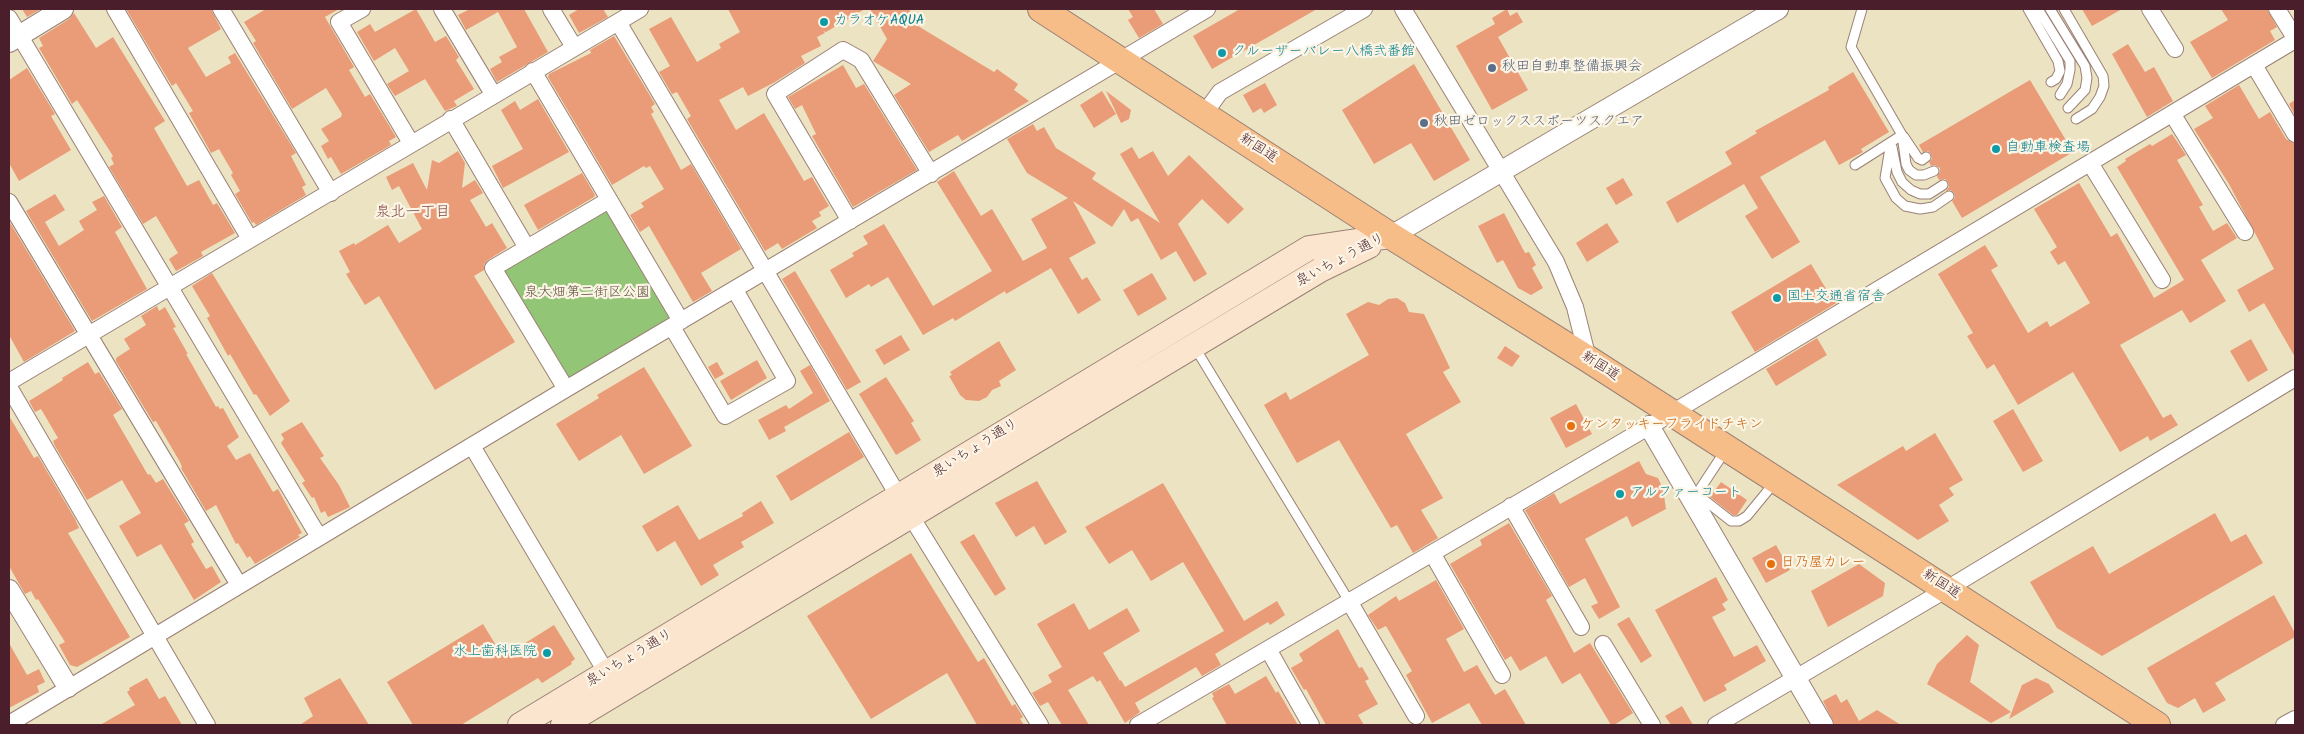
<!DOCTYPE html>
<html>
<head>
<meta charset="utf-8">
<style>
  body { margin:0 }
  #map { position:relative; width:2304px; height:734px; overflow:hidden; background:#ece3c2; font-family:Kalam,sans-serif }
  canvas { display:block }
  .frame { position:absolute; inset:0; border:10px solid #4a1f2b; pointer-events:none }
</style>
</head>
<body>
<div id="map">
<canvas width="2304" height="734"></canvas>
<div class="frame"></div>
</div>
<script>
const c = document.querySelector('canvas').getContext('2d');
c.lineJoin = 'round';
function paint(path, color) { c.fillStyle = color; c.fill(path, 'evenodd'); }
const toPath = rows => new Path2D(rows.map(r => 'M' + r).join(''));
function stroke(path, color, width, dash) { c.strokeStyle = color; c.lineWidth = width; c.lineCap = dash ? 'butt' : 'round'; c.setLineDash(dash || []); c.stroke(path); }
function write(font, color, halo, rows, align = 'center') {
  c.font = font + ' Kalam,"Klee One",sans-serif'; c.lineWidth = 4.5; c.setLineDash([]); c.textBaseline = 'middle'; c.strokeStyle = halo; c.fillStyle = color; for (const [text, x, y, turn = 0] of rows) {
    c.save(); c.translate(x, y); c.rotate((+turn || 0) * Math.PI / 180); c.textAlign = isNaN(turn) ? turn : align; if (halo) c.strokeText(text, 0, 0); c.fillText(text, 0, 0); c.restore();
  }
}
paint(toPath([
  [603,211,610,212,671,315,668,321,571,378,565,377,503,273,507,265]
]), '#93c576');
paint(toPath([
  [22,9,41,9,27,17],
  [126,9,211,9,221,29,188,48,206,77,231,63,228,57,235,53,296,153,291,156,306,185,302,187,306,195,256,225,254,222,252,223,235,194,240,191,231,175,233,173,219,149,211,153,189,113,193,111,176,83,172,86],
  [266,9,339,9,325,17,354,67,349,70,365,97,370,94,396,137,389,141,391,145,341,174,331,157,328,159,321,146,329,141,321,129,341,117,342,114,326,88,292,109,253,43,256,41,244,22],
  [416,9,435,42,446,36,459,57,456,60,474,89,454,101,457,106,445,111,425,79,395,96,387,84,409,71,395,48,374,61,357,32,370,24,375,32],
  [470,9,524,9,548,52,497,82,490,69,502,62,499,57,517,47,498,12,466,30,458,15],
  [579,9,603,9,608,17,579,33,569,15],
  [728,9,865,9,826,32,823,31,825,33,817,37,821,46,801,56,805,63,775,82,748,96,743,87,719,100,736,130,764,113,804,181,812,177,829,206,819,212,821,216,812,221,817,228,782,249,778,243,765,251,687,119,691,116,677,92,672,94,659,72,670,66,649,29,671,17,697,62,721,48,719,44,740,32],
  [870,9,909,9,918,26,994,72,997,69,1018,84,1014,90,1029,101,962,141,958,135,929,152,894,95,911,84,873,61,887,39],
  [1128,9,1154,9,1163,24,1139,38,1128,20,1133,17],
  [1240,9,1317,9,1212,69,1193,36],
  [1507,9,1510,16,1517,12,1523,22,1498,37,1528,90,1492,110,1456,46,1495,24,1492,18],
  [2082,9,2122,9,2092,26],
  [2221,9,2267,9,2277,27,2270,31,2275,40,2212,78,2190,42,2228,20],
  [74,13,96,48,113,37,165,121,154,128,187,186,199,180,213,205,217,203,235,233,201,252,203,256,176,271,169,259,178,253,156,216,143,224,109,167,114,164,111,158,113,156,77,100,72,104,39,48,43,46,39,38,69,19],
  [614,36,655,104,651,107,654,112,651,114,681,170,691,164,741,249,701,273,712,291,693,302,649,226,640,232,630,215,644,207,641,203,664,189,650,166,646,168,644,166,612,185,548,77,549,74,591,53,590,50],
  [2128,44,2145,72,2154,67,2173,101,2147,117,2112,54],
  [1414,64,1470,160,1434,181,1411,143,1374,164,1342,110],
  [843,65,856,88,864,84,917,170,853,207,812,136,816,134,802,105,795,109,788,97],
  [27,68,55,114,51,116,71,150,19,181,9,163,9,80],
  [1853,72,1889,132,1861,149,1863,152,1839,165,1825,140,1760,177,1800,242,1772,259,1745,216,1758,208,1744,184,1677,223,1666,202,1732,164,1725,152,1757,133,1755,131,1829,90,1828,87],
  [2030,80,2073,152,1962,218,1952,201,1955,198,1954,193,1951,190,1946,191,1949,187,1948,182,1945,179,1939,180,1937,176,1940,172,1940,168,1935,165,1931,166,1929,162,1932,159,1931,154,1928,151,1923,152,1919,145],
  [1265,83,1277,105,1264,113,1261,108,1253,113,1243,95],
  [2239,85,2259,119,2270,112,2286,139,2295,144,2295,357,2264,303,2249,312,2237,290,2274,269,2229,184,2194,129,2213,118,2205,106],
  [1102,91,1116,114,1094,128,1080,105],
  [1106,91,1131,110,1129,119,1121,123],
  [538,99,569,152,503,188,492,166,523,149,501,110,515,101,520,110],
  [2295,100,2295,115,2289,104],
  [1033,124,1037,131,1044,127,1056,148,1096,173,1092,179,1160,223,1120,154,1132,147,1139,159,1153,151,1168,176,1189,155,1244,209,1228,224,1202,199,1178,224,1207,274,1194,282,1176,251,1161,260,1138,218,1131,222,1124,209,1112,227,1073,201,1096,243,1069,258,1082,280,1087,277,1101,300,1078,314,1051,268,1006,294,1005,291,955,321,953,318,923,335,888,277,871,287,869,284,846,298,830,270,854,256,852,253,868,244,863,236,884,224,933,306,992,271,937,182,954,171,981,216,992,209,1023,261,1047,248,1031,219,1068,198,1027,173,1007,139],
  [2172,134,2186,155,2177,160,2203,205,2199,207,2213,231,2227,223,2237,238,2201,260,2226,301,2190,323,2182,310,2120,345,2163,418,2171,414,2178,425,2150,441,2148,436,2120,452,2073,372,2018,405,1994,364,1987,369,1967,336,1973,333,1938,274,1985,245,1998,266,1991,270,2028,333,2047,321,2050,327,2090,303,2065,261,2058,265,2050,252,2057,247,2034,209,2079,183,2111,237,2117,233,2154,298,2184,280,2117,167,2126,161,2125,159,2150,144,2152,146],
  [458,151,465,163,462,188,475,180,483,193,470,200,486,227,492,223,507,248,488,260,484,264,484,270,474,276,515,342,435,390,379,296,365,305,346,274,350,272,339,251,354,243,355,245,388,225,399,243,422,229,399,186,392,190,386,177,413,163,427,190,432,160,439,163],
  [582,173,595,195,594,197,538,230,524,205],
  [1623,178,1633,195,1616,205,1606,188],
  [55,194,65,210,45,222,59,246,84,230,79,221,97,210,92,202,104,196,122,227,115,232,147,289,92,321,26,211],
  [1504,213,1525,253,1529,252,1536,265,1532,268,1543,288,1531,295,1518,288,1503,260,1497,263,1478,226],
  [9,221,75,331,24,362,9,335],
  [1607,223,1619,242,1587,262,1576,243],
  [1811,264,1828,292,1831,290,1838,302,1755,352,1731,312],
  [795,271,861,382,847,390,782,279],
  [212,273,290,401,270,416,256,394,254,395,230,354,228,356,207,318,210,316,192,286],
  [1152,273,1167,299,1138,316,1123,290],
  [1397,298,1405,303,1409,312,1424,314,1450,368,1443,372,1461,402,1406,434,1443,498,1421,510,1438,538,1413,553,1397,525,1391,528,1339,440,1297,463,1264,405,1286,392,1290,400,1369,355,1346,314,1368,302,1379,305,1388,299],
  [157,306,159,311,165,307,176,327,173,328,188,354,186,354,216,407,218,406,220,409,223,408,239,437,227,446,236,460,250,453,273,492,278,489,302,533,298,535,300,537,255,564,250,556,247,558,238,543,236,544,216,505,206,511,181,468,182,467,180,462,156,421,153,422,116,361,116,358,130,349,124,339,146,325,141,316],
  [901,335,910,350,884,365,875,350],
  [1817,338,1827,355,1776,386,1766,369],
  [2251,339,2268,370,2248,382,2230,351],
  [999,341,1016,370,999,381,1001,386,992,390,987,397,979,401,966,400,960,395,949,376,952,375,950,372],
  [1505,346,1520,356,1512,367,1497,358],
  [757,360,767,378,731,400,720,381],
  [88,362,95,374,99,372,122,409,113,415,148,475,150,474,156,483,163,479,189,521,184,524,194,542,191,544,206,569,212,566,221,582,194,600,161,544,137,557,119,526,141,513,122,480,87,500,55,446,53,441,58,438,41,409,35,412,29,401,63,380,62,378],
  [717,362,724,374,715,379,708,367],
  [810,365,830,401,784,427,786,431,769,440,758,420,786,405,789,409,813,393,800,371],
  [644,367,692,446,644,474,621,435,579,461,556,424,599,398,597,395],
  [886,377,914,421,911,423,921,440,896,455,859,394],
  [1576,404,1592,434,1566,448,1550,418],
  [2013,409,2043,461,2023,472,1993,421],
  [9,416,34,458,38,456,75,519,79,528,68,533,130,637,77,667,70,665,59,645,65,642,38,599,36,600,31,591,25,594,9,566],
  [302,422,324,456,320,458,339,485,350,507,328,517,325,511,321,513,314,497,312,498,302,483,305,481,281,443,284,439,281,434],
  [849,432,864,457,791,501,776,476],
  [1935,433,1963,480,1949,488,1954,495,1939,505,1949,521,1918,540,1837,485,1903,446,1906,451],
  [1639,461,1646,474,1658,478,1663,489,1666,509,1632,527,1627,516,1585,539,1620,607,1599,619,1591,606,1598,603,1585,578,1569,587,1525,510,1554,493,1560,504],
  [1037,481,1067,532,1045,545,1034,526,1016,537,995,503],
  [1721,482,1747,500,1737,515,1733,515,1710,497],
  [1163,483,1244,621,1277,601,1285,615,1270,625,1268,622,1215,654,1221,665,1202,676,1196,667,1135,703,1140,712,1125,723,1100,680,1097,682,1093,676,1068,690,1089,725,1062,725,1048,702,1040,706,1032,693,1052,682,1048,675,1062,667,1037,624,1074,603,1089,630,1127,608,1140,631,1103,653,1120,681,1121,680,1125,687,1224,631,1183,562,1151,581,1132,550,1109,564,1085,527],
  [761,501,774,523,741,542,744,547,713,565,719,575,701,586,675,541,657,552,642,526,678,505,699,540,743,516,742,513],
  [2215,513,2231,542,2246,534,2263,563,2102,656,2057,628,2030,582,2093,546,2109,574],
  [1509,523,1552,596,1546,600,1574,653,1590,643,1633,713,1614,725,1611,725,1580,673,1562,684,1546,656,1520,671,1511,656,1505,660,1450,564,1482,545,1480,540],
  [974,534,1006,589,995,596,960,542],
  [1776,545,1790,570,1766,583,1752,558],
  [911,553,978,662,984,658,1012,706,1015,704,1023,717,1020,719,1024,725,977,725,947,673,871,719,807,616],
  [1859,564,1885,583,1883,596,1828,627,1811,591],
  [1716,577,1728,600,1722,604,1726,610,1712,617,1734,657,1757,645,1766,661,1724,685,1727,690,1704,702,1655,610],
  [1436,580,1464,629,1446,639,1464,672,1477,665,1495,695,1505,689,1526,725,1482,725,1469,703,1432,723,1406,675,1412,671,1386,626,1378,630,1368,615,1396,596,1399,601],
  [2274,595,2295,633,2295,637,2215,683,2226,700,2203,713,2195,698,2178,708,2167,703,2147,668],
  [1629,617,1652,656,1641,663,1617,624],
  [483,624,503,657,554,625,575,659,571,662,572,664,542,683,538,678,461,725,413,725,387,682],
  [1338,629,1359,668,1362,667,1369,679,1365,681,1378,704,1358,715,1364,725,1326,725,1306,689,1304,690,1291,668,1303,661,1299,654],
  [1967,635,1979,645,1970,682,2011,712,1991,723,1927,684,1937,664],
  [9,643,27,675,39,669,45,682,37,686,39,692,9,708],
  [1266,676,1276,693,1278,691,1298,725,1227,725,1212,698,1214,697,1212,693,1229,684,1235,694],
  [147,678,159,699,165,696,182,725,100,725,135,705,127,692,130,690,129,688],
  [340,678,369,725,300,725,313,716,304,698],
  [2036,678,2049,684,2054,692,2009,719,2022,685],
  [1836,694,1841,703,1847,699,1859,721,1877,710,1901,725,1835,725,1823,701],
  [1682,706,1693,725,1671,725,1665,716]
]), '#ea9b77');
const service = toPath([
  [2028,9,2058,61,2060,71,2056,79,2051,82],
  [2038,9,2070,61,2070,70,2067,84,2060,95],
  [2050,9,2085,66,2087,78,2085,90,2068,108],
  [2064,9,2103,76,2104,86,2100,97,2092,109,2076,119],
  [1902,135,1906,164,1909,170,1916,175,1924,175,1934,171],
  [1904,137,1918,158,1922,160,1926,157],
  [1891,142,1885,178,1896,198,1905,206,1920,209,1933,207,1949,196],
  [1892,147,1897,172,1902,182,1911,190,1920,194,1929,194,1943,185],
  [1855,165,1902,135,1851,47,1862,9],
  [1194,346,1349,601],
  [1725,451,1700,489,1703,499,1731,521,1739,521,1747,516,1775,482]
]);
const minor = toPath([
  [115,9,250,239],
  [221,9,331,193],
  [362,9,339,22,411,143],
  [442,9,493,94],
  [551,9,574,47],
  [1403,9,1556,262,1575,307,1588,359],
  [2150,9,2175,49],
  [2277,9,2295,38],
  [9,18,319,537],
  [618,22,899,497,1040,725],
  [2254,65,2295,134],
  [533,71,681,321],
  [1204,114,1220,92,1364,9],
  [2173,115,2245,232],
  [451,119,527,248],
  [2090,163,2162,280],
  [9,202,239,585],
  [850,221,775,94,843,50,861,60,931,174],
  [672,327,725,416,787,381,735,290],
  [9,382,640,9],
  [9,387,207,725],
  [566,389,493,268,609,200],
  [472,446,612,682],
  [1511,506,1581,627],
  [1432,553,1502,675],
  [1349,601,1416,716],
  [1603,644,1652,725],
  [1268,649,1311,725],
  [9,724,566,389,1207,9],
  [1138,725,1672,413,2295,40],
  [1716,725,1947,589,2295,378],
  [2284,725,2295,719]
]);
const tertiary = toPath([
  [9,42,63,9],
  [1391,236,1778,9],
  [1649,426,1823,725],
  [9,590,68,687]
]);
const secondary = toPath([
  [520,725,1309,248,1391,236],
  [563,725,1320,270,1369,246]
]);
const primary = toPath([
  [1041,9,1391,236,1588,359,2157,725]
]);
stroke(service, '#9b8176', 11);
stroke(minor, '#9b8176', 18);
stroke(tertiary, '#9b8176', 22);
stroke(secondary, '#9b8176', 26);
stroke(primary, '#9b8176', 28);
stroke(service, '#fff', 9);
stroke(minor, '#fff', 16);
stroke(tertiary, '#fff', 20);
stroke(secondary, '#fce5cf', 24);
stroke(primary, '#f7bd88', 26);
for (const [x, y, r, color] of [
  [824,22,5,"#0f9aa8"],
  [1222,53,5,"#0f9aa8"],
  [1492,68,5,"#5c6f8a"],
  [1424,123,5,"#5c6f8a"],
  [1996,149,5,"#0f9aa8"],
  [1777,298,5,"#0f9aa8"],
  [1571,426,5,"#e8710a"],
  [1620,494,5,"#0f9aa8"],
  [1771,564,5,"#e8710a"],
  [547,653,5,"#0f9aa8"]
]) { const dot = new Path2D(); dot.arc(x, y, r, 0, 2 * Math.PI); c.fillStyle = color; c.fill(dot); stroke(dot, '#fcf5e5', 2); }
write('14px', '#0d838f', '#fcf5e5', [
  ["カラオケAQUA",834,22],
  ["クルーザーバレー八橋弐番館",1232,53],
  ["自動車検査場",2006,149],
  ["国土交通省宿舎",1787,298],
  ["アルファーコート",1630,494],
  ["水上歯科医院",537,653,"right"]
], 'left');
write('14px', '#4e5e75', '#fcf5e5', [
  ["秋田自動車整備振興会",1502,68],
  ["秋田ゼロックススポーツスクエア",1434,123]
], 'left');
write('14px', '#4a1f2b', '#fcf5e5', [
  ["新国道",1258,149,33],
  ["泉いちょう通り",1341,261,-28],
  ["新国道",1600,367,33],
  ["泉いちょう通り",976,449,-32],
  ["新国道",1941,585,33],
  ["泉いちょう通り",630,659,-31]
]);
write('14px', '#605142', '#fcf5e5', [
  ["泉大畑第二街区公園",587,294]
]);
write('14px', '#c56008', '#fcf5e5', [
  ["ケンタッキーフライドチキン",1581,426],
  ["日乃屋カレー",1781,564]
], 'left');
write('15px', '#824a46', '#fcf5e5', [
  ["泉北一丁目",413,213]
]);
</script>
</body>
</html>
